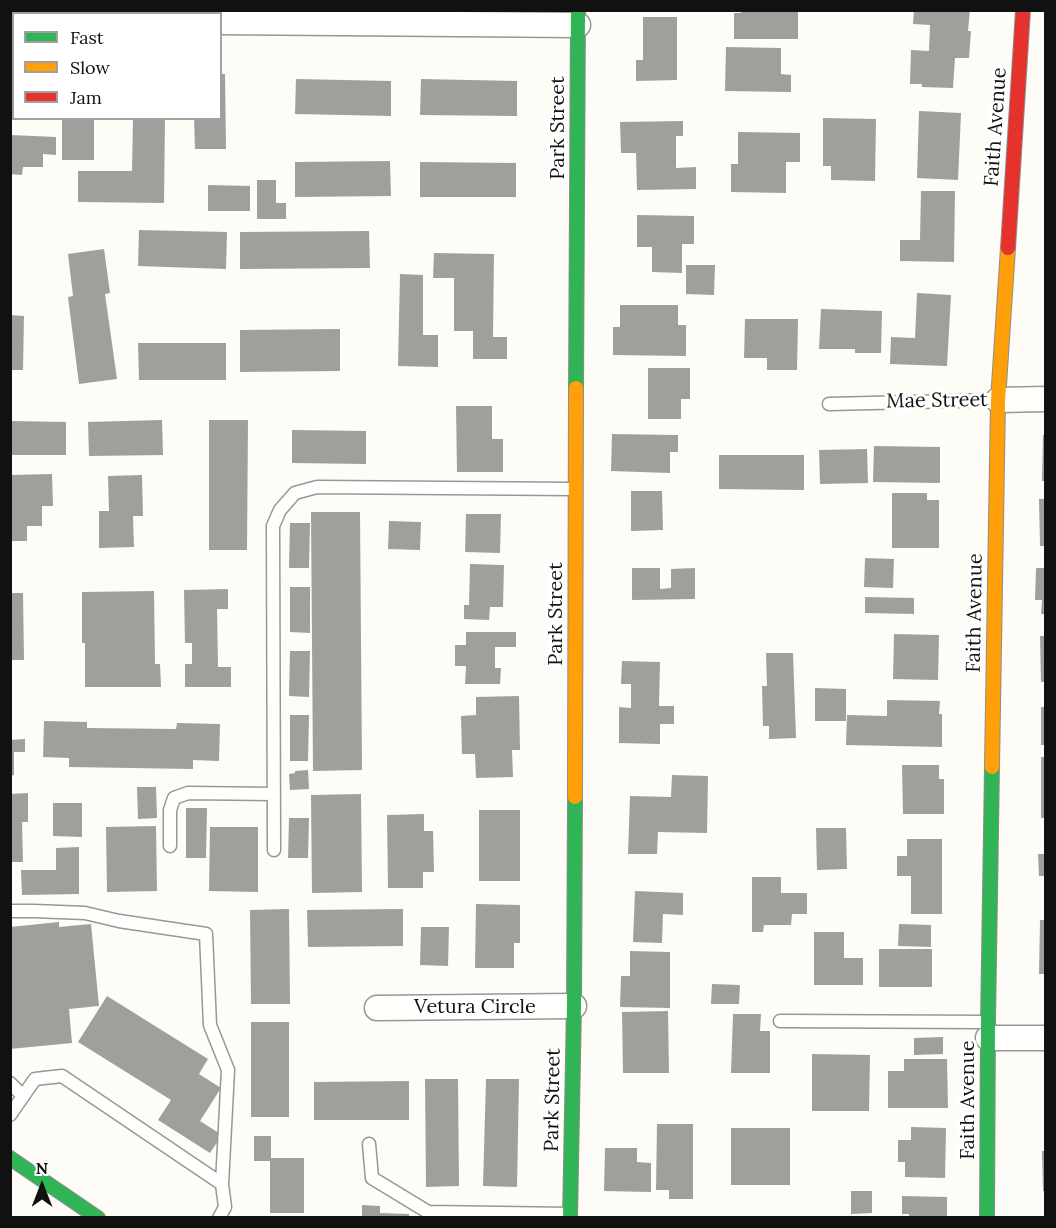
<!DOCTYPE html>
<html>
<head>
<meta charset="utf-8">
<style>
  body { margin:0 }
  #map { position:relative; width:1056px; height:1228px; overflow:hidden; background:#fdfcf7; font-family:Lora,serif }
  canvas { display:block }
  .frame { position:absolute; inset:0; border:12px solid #111; pointer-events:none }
  .legend { position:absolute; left:12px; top:12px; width:210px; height:108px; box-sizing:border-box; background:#fff; border:2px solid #a0a0a0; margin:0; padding:8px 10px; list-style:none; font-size:18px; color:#111 }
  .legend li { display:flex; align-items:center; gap:12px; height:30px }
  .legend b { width:30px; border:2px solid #a0a0a0 }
  .north { position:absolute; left:12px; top:1156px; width:60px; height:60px; -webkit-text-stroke:4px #fff; paint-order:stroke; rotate:0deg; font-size:16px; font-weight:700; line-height:24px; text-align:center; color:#111 }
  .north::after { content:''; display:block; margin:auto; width:21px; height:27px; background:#111; clip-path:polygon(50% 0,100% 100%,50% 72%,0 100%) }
</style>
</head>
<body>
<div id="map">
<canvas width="1056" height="1228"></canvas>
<div class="frame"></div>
<ul class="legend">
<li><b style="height:8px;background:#30b455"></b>Fast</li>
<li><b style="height:8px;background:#ff9f0a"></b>Slow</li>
<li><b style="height:8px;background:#e5322d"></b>Jam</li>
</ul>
<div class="north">N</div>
</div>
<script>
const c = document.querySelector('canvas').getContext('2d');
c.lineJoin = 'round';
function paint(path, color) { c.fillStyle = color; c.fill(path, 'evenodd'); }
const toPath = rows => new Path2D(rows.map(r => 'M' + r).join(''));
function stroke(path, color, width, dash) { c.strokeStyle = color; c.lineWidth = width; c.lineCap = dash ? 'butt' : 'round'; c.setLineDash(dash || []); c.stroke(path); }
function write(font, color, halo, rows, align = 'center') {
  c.font = font + ' Lora,serif'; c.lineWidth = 6; c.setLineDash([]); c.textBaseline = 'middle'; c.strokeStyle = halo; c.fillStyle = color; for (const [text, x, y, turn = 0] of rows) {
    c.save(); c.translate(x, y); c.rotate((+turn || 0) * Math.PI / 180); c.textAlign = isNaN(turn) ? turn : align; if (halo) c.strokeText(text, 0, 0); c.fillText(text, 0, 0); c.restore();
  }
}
paint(toPath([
  [741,10,798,10,798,39,734,39,734,13,741,13],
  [914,10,970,10,968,31,971,31,969,58,955,58,953,88,922,87,922,84,910,84,911,50,929,51,930,25,913,24],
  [643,17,677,17,677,80,636,81,636,60,643,60],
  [726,47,781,48,781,74,791,75,791,92,725,91],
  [220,74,225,74,226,149,195,149,194,118,220,118],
  [10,75,14,75,14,109,10,109],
  [296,79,391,81,391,116,295,114],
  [421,79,517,81,517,116,420,115],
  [919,111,961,113,958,180,917,178],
  [62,118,94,118,94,160,62,160],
  [133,118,165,118,164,203,78,202,78,171,132,171],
  [823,118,876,119,875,181,831,180,831,166,823,166],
  [683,121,683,136,676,136,676,168,696,167,696,189,637,190,636,153,621,153,620,122],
  [738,132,800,133,800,162,786,162,786,193,731,192,731,164,738,164],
  [10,135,56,137,56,155,43,154,43,167,23,167,22,175,10,174],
  [390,161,391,196,295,197,295,162],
  [420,162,516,163,516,197,420,197],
  [257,180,276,180,276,203,286,203,286,219,257,219],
  [208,185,250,186,250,211,208,211],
  [921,191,955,191,954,262,900,261,900,240,920,240],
  [637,215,694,216,694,244,682,244,682,273,652,272,652,247,637,247],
  [139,230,227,232,226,269,138,266],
  [369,231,370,268,240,269,240,232],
  [104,249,110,293,105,294,117,379,79,384,68,297,73,296,68,254],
  [434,253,494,254,493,337,507,337,507,359,473,359,473,331,454,331,454,278,433,278],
  [686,265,715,265,714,295,686,294],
  [400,274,423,275,423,335,438,335,438,367,398,366],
  [917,293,951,295,947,366,890,364,891,337,915,338],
  [620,305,678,305,678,325,686,325,686,356,613,355,613,327,620,327],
  [821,309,882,311,881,353,855,353,855,349,819,349],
  [10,315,24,316,23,370,10,370],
  [745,319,798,319,797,370,767,370,767,358,744,358],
  [340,329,340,371,240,372,240,330],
  [138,343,226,343,226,380,139,380],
  [648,368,690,368,690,399,681,399,681,419,648,419],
  [456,406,492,406,492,439,503,439,503,472,457,472],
  [162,420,163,455,89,456,88,422],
  [209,420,248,420,247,550,209,550],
  [10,421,66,422,66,455,10,455],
  [292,430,366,431,366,464,292,463],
  [612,434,678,435,678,452,670,452,670,473,611,471],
  [1043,435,1046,435,1046,481,1042,481],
  [874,446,940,447,940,483,873,482],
  [867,449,868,483,820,484,819,450],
  [719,455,804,455,804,490,719,489],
  [52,474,53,506,42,506,42,526,27,526,27,541,10,541,10,475],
  [142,475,143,516,133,516,134,547,99,548,99,511,109,511,108,476],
  [631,491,662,491,663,530,631,531],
  [892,493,927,493,927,500,939,500,939,548,892,548],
  [1039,499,1046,499,1046,546,1040,546],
  [311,512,360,512,362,770,313,771],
  [466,514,501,514,500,553,465,552],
  [389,521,421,522,420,550,388,549],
  [290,523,310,523,309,568,289,568],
  [865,558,894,559,893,588,864,587],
  [470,564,504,565,503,607,490,607,489,620,464,619,464,605,469,605],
  [632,568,660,568,660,589,671,588,671,569,695,568,695,599,632,600],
  [1036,568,1046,568,1046,614,1041,614,1042,600,1035,600],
  [290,587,310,587,310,633,290,632],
  [228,589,228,609,217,609,218,667,231,667,231,687,185,687,185,664,192,664,192,643,185,643,184,590],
  [154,591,155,664,160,664,161,687,85,687,85,643,82,643,82,592],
  [10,593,23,593,24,660,10,660],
  [865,597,914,598,914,614,865,613],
  [466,632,516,632,516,647,495,647,495,668,501,668,500,684,465,684,466,666,455,666,455,645,466,645],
  [894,634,939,635,938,680,893,679],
  [1040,636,1046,636,1046,682,1041,682],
  [290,651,310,651,309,697,289,696],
  [766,653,793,653,796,738,769,739,769,726,763,726,762,686,767,686],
  [622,661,660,662,659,706,674,706,674,724,660,724,660,744,619,743,619,707,631,708,631,684,621,684],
  [815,688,846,689,846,721,815,721],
  [519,696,520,750,512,750,513,777,476,778,475,754,462,754,461,716,476,715,476,697],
  [887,700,940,701,939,714,942,714,942,747,846,745,847,715,887,716],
  [1041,707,1046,707,1046,745,1041,745],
  [290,715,309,715,308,761,290,761],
  [44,721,87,722,87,728,176,729,177,723,220,724,219,761,193,760,193,769,69,767,69,758,43,757],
  [25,739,25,752,14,752,14,775,10,776,10,740],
  [1041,757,1046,757,1046,818,1041,818],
  [902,765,939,765,939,779,944,779,944,814,903,814],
  [308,770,309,789,290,790,289,774,295,773,295,771],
  [672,775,708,776,707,833,658,832,657,854,628,854,630,796,671,797],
  [137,787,156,787,157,818,138,819],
  [28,793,28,822,22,822,23,862,10,862,10,794],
  [361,794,362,892,312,893,311,795],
  [53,803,82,803,82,837,53,836],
  [186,808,207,808,206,858,186,858],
  [479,810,520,810,520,881,479,881],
  [424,814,424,831,433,831,434,872,423,872,423,888,388,888,387,815],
  [289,818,309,818,308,858,288,858],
  [156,826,157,891,107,892,106,827],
  [210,827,258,827,258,892,209,891],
  [816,828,846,828,847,869,817,870],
  [907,839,942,839,942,914,911,914,911,876,897,876,897,856,907,856],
  [79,847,79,894,22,895,21,870,56,870,56,848],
  [1038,854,1046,854,1046,876,1039,876],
  [752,877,781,877,781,893,807,893,807,914,792,914,791,925,764,925,763,932,752,932],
  [635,891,683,893,683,915,663,914,662,943,633,942],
  [476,904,520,905,520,943,514,943,514,968,475,968],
  [289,909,290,1004,251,1004,250,910],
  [403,909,403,946,308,947,307,910],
  [1040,920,1046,920,1046,974,1039,974],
  [59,922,59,927,91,924,99,1006,69,1009,72,1043,10,1049,10,927],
  [899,924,931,925,931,947,898,946],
  [421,927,449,927,448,966,420,965],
  [814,932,844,932,844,958,863,958,863,985,814,985],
  [879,949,932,949,932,987,879,987],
  [630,951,670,952,670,1008,620,1007,621,976,630,976],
  [712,984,740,985,739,1004,711,1004],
  [107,996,208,1059,199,1074,221,1088,200,1121,222,1135,210,1153,158,1120,171,1100,78,1042],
  [668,1011,669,1073,623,1073,622,1012],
  [733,1014,761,1014,760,1031,770,1031,770,1073,731,1073],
  [251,1022,289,1022,289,1117,251,1117],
  [943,1037,943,1054,914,1055,914,1038],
  [812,1054,870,1055,869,1111,812,1111],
  [904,1059,947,1059,948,1108,888,1108,888,1071,904,1071],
  [425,1079,458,1079,459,1186,426,1187],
  [486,1079,519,1079,517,1187,483,1186],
  [409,1081,409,1120,314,1120,314,1082],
  [657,1124,693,1124,693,1199,669,1199,669,1190,656,1190],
  [911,1127,946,1128,945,1178,905,1177,905,1162,898,1162,898,1140,911,1140],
  [731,1128,790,1128,790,1185,731,1185],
  [254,1136,271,1136,271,1158,304,1158,304,1213,270,1213,270,1161,254,1161],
  [605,1148,637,1148,637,1162,651,1163,651,1192,604,1191],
  [1042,1151,1046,1151,1046,1191,1043,1191],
  [851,1191,872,1191,872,1213,851,1214],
  [902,1196,947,1197,947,1218,909,1218,909,1214,902,1214],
  [362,1205,380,1206,380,1213,409,1214,409,1218,362,1218]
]), '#a19f9c');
const lane = toPath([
  [829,404,996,400],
  [170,846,170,810,174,798,188,793,274,794],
  [274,850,273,526,280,510,295,493,317,487,575,489],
  [10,911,34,911,85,913,119,921,206,934,210,1025,228,1070,222,1184],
  [780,1021,986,1022],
  [10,1083,23,1096],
  [10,1115,35,1079,62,1076,222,1184,225,1207,219,1218],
  [369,1144,372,1178,428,1212,570,1214]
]);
const street = toPath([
  [10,21,14,21],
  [220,22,578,25],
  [998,400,1046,399],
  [377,1008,574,1006],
  [988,1038,1046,1038]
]);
const fast = toPath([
  [576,388,578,10],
  [10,1158,98,1218],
  [570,1218,574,1006,575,797],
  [987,1218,988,1022,992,767]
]);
const slow = toPath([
  [992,767,998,400,1008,248],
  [575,797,576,388]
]);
const jam = toPath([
  [1008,248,1023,10]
]);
stroke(lane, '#979795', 15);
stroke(street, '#979795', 27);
stroke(fast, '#8e8d8b', 16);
stroke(slow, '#8e8d8b', 16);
stroke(jam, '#8e8d8b', 16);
stroke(lane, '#fffffe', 12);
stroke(street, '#fffffe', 24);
stroke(fast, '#30b455', 14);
stroke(slow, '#ff9f0a', 14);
stroke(jam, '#e5322d', 14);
write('20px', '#111', '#fff', [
  ["Faith Avenue",996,127,-86],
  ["Park Street",558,128,-90],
  ["Mae Street",937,401,-1],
  ["Faith Avenue",975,613,-89],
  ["Park Street",556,614,-90],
  ["Vetura Circle",475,1007],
  ["Park Street",553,1100,-89],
  ["Faith Avenue",968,1100,-90]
]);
</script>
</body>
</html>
